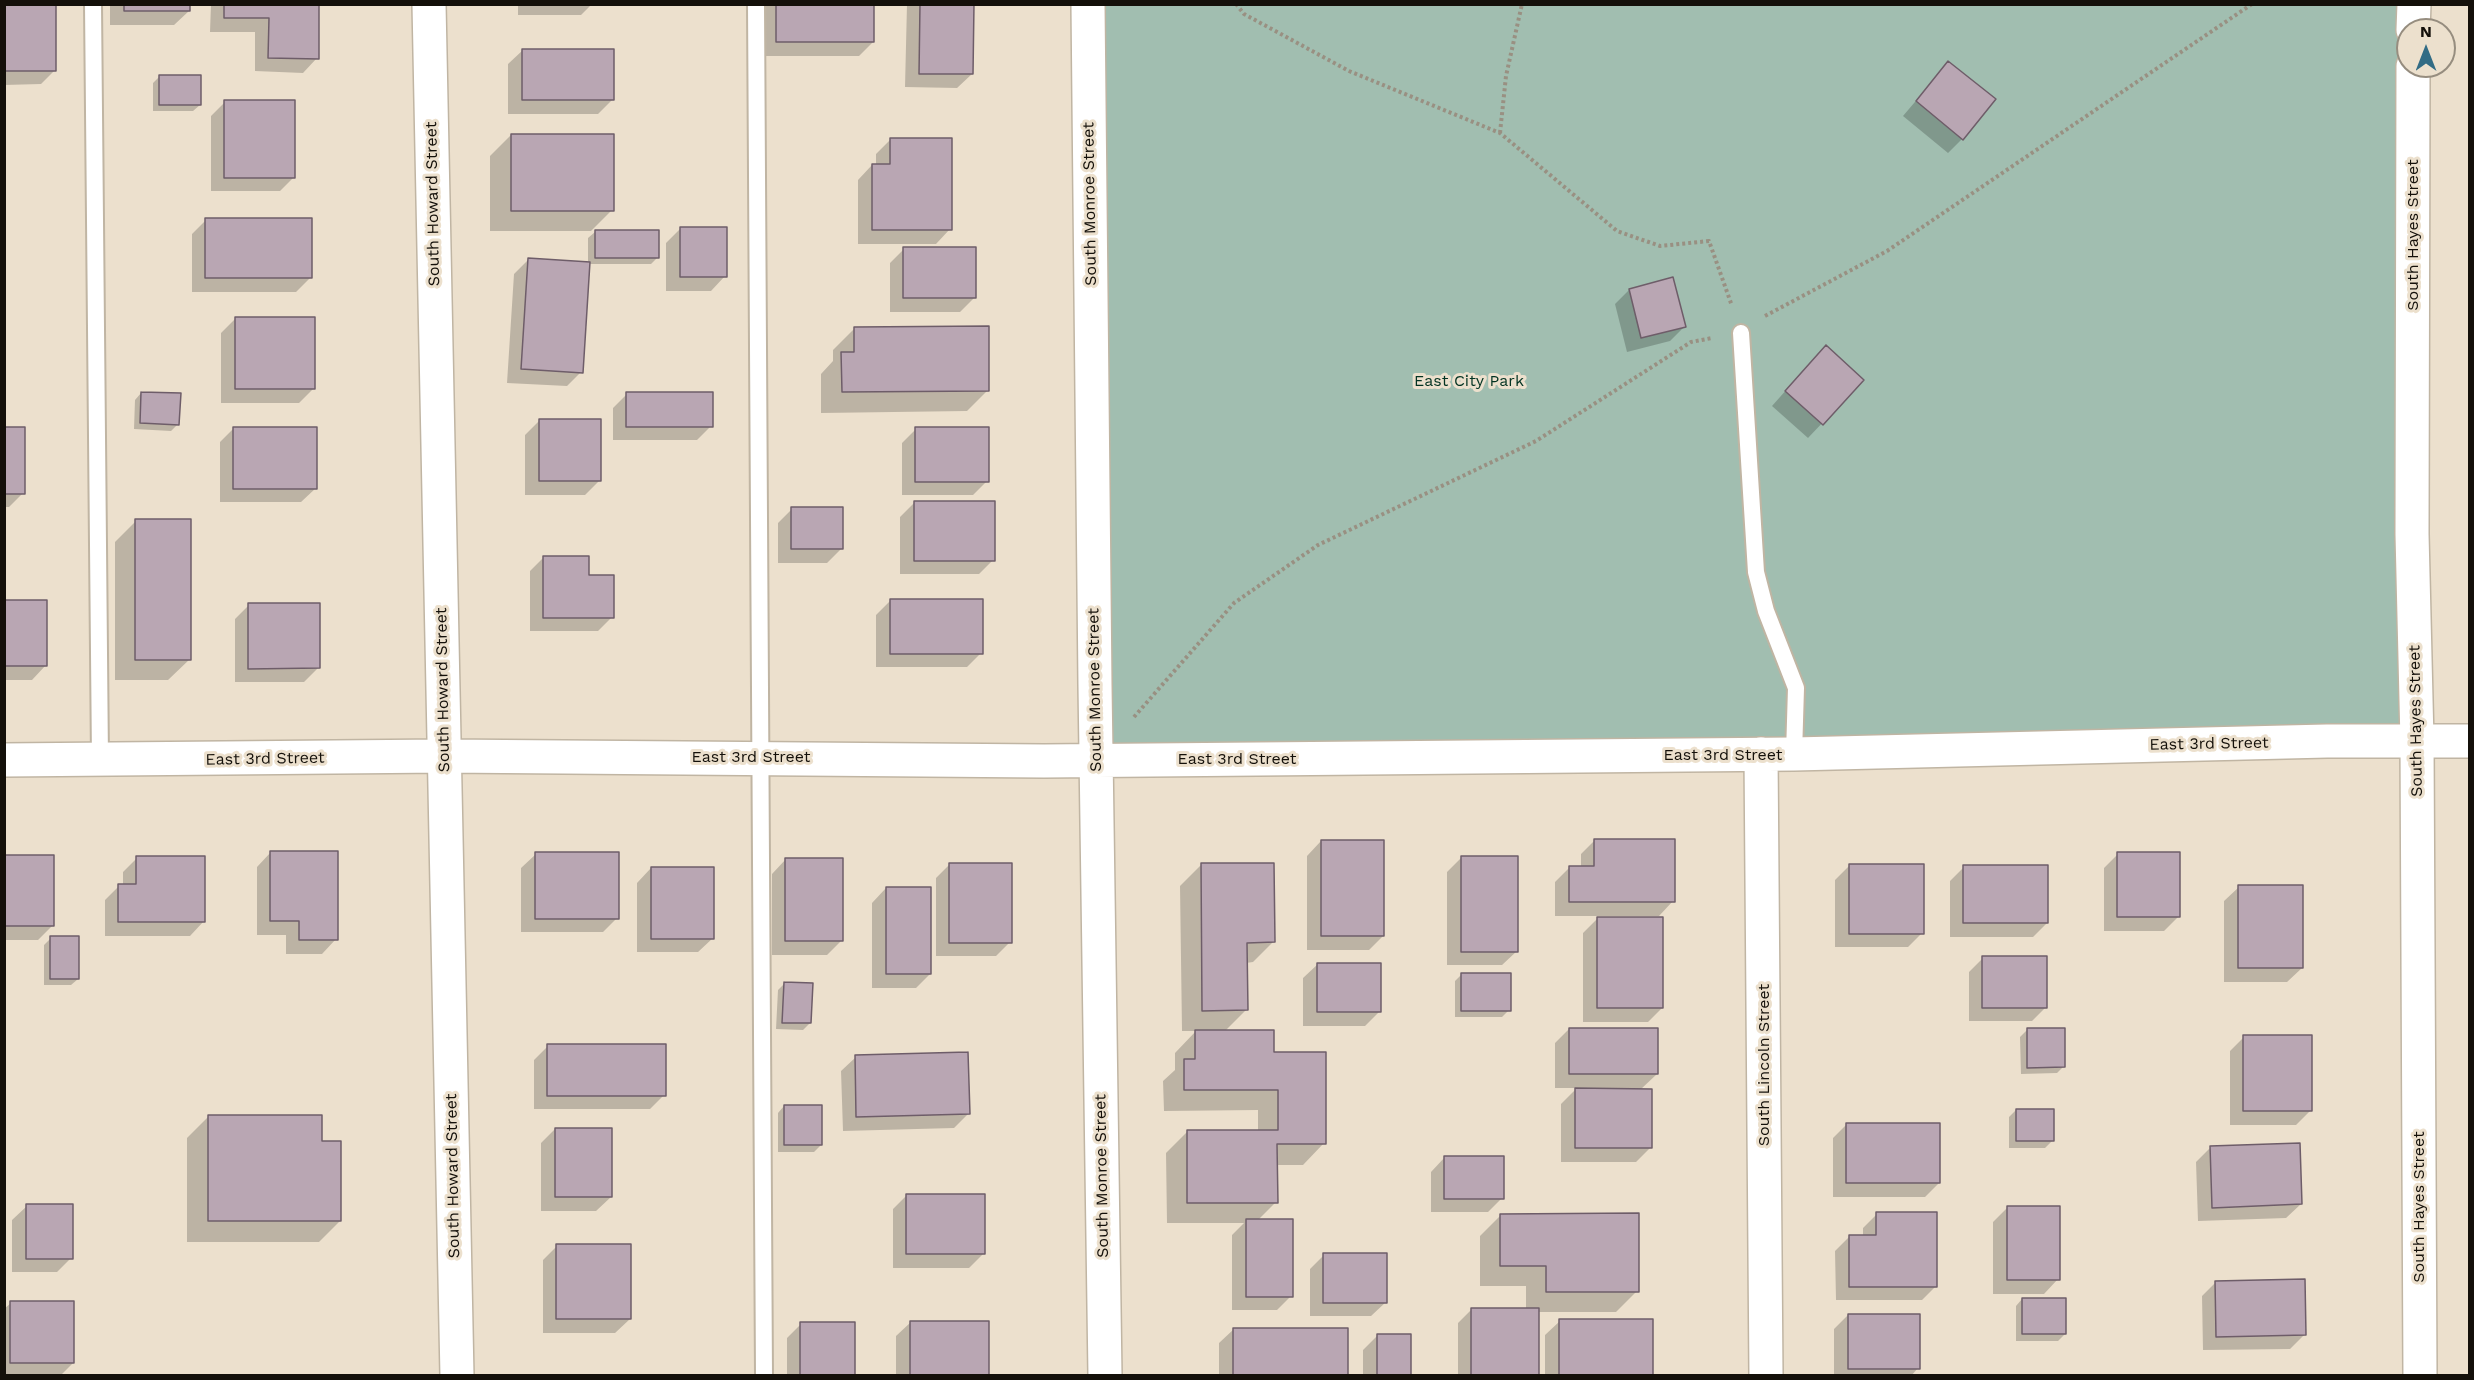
<!DOCTYPE html>
<html>
<head>
<meta charset="utf-8">
<style>
  body { margin:0 }
  #map { position:relative; width:2474px; height:1380px; overflow:hidden; background:#ece0cd; font-family:"Work Sans",sans-serif }
  canvas { display:block }
  .frame { position:absolute; inset:0; border:6px solid #14100a; pointer-events:none }
  .north { position:absolute; left:2396px; top:18px; width:60px; height:60px; box-sizing:border-box; background:#ece0cd; border:2px solid #968d7f; border-radius:50%; rotate:0deg; font-size:16px; font-weight:700; line-height:24px; text-align:center; color:#14100a }
  .north::after { content:''; display:block; margin:auto; width:21px; height:27px; background:#326c85; clip-path:polygon(50% 0,100% 100%,50% 72%,0 100%) }
</style>
</head>
<body>
<div id="map">
<canvas width="2474" height="1380"></canvas>
<div class="frame"></div>
<div class="north">N</div>
</div>
<script>
const c = document.querySelector('canvas').getContext('2d');
c.lineJoin = 'round';
function paint(path, color) { c.fillStyle = color; c.fill(path, 'evenodd'); }
const toPath = rows => new Path2D(rows.map(r => 'M' + r).join(''));
function stroke(path, color, width, dash) { c.strokeStyle = color; c.lineWidth = width; c.lineCap = dash ? 'butt' : 'round'; c.setLineDash(dash || []); c.stroke(path); }
function write(font, color, halo, rows, align = 'center') {
  c.font = font + ' "Work Sans",sans-serif'; c.lineWidth = 6; c.setLineDash([]); c.textBaseline = 'middle'; c.strokeStyle = halo; c.fillStyle = color; for (const [text, x, y, turn = 0] of rows) {
    c.save(); c.translate(x, y); c.rotate((+turn || 0) * Math.PI / 180); c.textAlign = isNaN(turn) ? turn : align; if (halo) c.strokeText(text, 0, 0); c.fillText(text, 0, 0); c.restore();
  }
}
paint(toPath([
  [1088,5,2414,5,2408,30,2408,66,2417,741,1095,760]
]), '#a1beb0');
paint(toPath([
  [4,4,55,70,41,84,4,85],
  [110,4,189,4,189,11,174,25,110,25],
  [211,4,318,4,317,58,303,73,255,71,255,32,210,32],
  [518,4,592,4,581,15,518,15],
  [763,4,873,4,873,42,859,56,763,56],
  [907,4,973,4,972,74,957,88,905,87],
  [523,50,612,100,598,114,508,114,508,64],
  [1948,63,1962,139,1948,153,1903,116],
  [160,76,200,105,193,111,153,111,153,83],
  [225,102,294,177,280,191,211,191,211,116],
  [511,135,612,210,591,231,490,231,490,156],
  [890,140,950,229,936,244,858,244,858,180,872,165,876,165,876,154],
  [206,220,310,278,296,292,192,292,192,234],
  [680,229,725,276,711,291,666,291,666,243],
  [595,232,658,257,651,264,588,264,581,372,567,386,507,383,514,274,528,260,588,263,588,238],
  [904,249,974,298,960,312,890,312,890,263],
  [1629,290,1684,327,1670,341,1627,352,1615,304],
  [235,319,313,389,299,403,221,403,221,333],
  [854,329,988,390,967,411,821,413,821,374,833,361,833,350],
  [1812,361,1862,381,1808,438,1772,406],
  [141,393,178,424,171,431,134,429,135,400],
  [627,394,711,426,697,440,613,440,613,408],
  [539,421,599,481,585,495,525,495,525,435],
  [234,428,316,488,301,502,220,502,220,442],
  [4,429,23,493,9,507,4,507],
  [916,429,987,481,973,495,902,495,902,443],
  [914,503,993,560,979,574,900,574,900,517],
  [792,509,841,549,827,563,778,563,778,523],
  [136,521,190,659,168,680,115,680,115,542],
  [544,557,588,577,612,617,598,631,530,631,530,571],
  [4,601,46,665,32,680,4,680],
  [890,601,981,653,967,667,876,667,876,615],
  [249,605,318,668,304,682,235,682,235,619],
  [1595,840,1673,901,1659,916,1555,916,1555,882,1569,868,1581,868,1581,854],
  [1321,841,1383,936,1369,950,1307,950,1307,856],
  [271,852,336,939,322,954,286,954,286,935,257,935,257,867],
  [536,854,617,918,603,932,521,932,521,868],
  [2118,854,2178,917,2164,931,2104,931,2104,868],
  [4,857,52,926,38,940,4,940],
  [137,858,204,921,190,936,105,936,105,900,119,886,123,886,123,872],
  [1461,858,1517,951,1502,965,1447,965,1447,872],
  [786,859,841,941,827,955,772,955,772,874],
  [950,864,1010,942,996,956,936,956,936,878],
  [1201,865,1274,941,1253,962,1246,963,1246,1010,1224,1032,1273,1053,1324,1143,1303,1165,1276,1165,1276,1202,1257,1221,1291,1296,1277,1310,1232,1310,1232,1235,1244,1223,1167,1223,1166,1153,1187,1132,1258,1131,1258,1110,1164,1111,1163,1081,1175,1070,1175,1053,1196,1031,1182,1031,1180,886],
  [1849,866,1922,933,1908,947,1835,947,1835,880],
  [1964,867,2047,923,2033,937,1950,937,1950,881],
  [651,868,713,938,698,952,637,952,637,883],
  [2239,887,2302,968,2287,982,2224,982,2224,901],
  [886,888,930,974,916,988,872,988,872,903],
  [1597,919,1662,1008,1648,1022,1583,1022,1583,933],
  [51,938,78,979,71,985,44,985,44,945],
  [1983,958,2046,1007,2032,1021,1969,1021,1969,972],
  [1318,964,1379,1012,1365,1026,1303,1026,1303,978],
  [1461,975,1509,1010,1502,1017,1455,1017,1455,981],
  [784,984,810,1023,803,1030,776,1029,778,990],
  [1569,1029,1657,1074,1640,1090,1650,1148,1636,1162,1561,1162,1561,1104,1577,1088,1555,1088,1555,1043],
  [2027,1030,2064,1066,2057,1073,2021,1074,2020,1037],
  [2244,1037,2311,1110,2296,1125,2230,1125,2230,1051],
  [548,1046,664,1095,650,1109,534,1109,534,1060],
  [856,1057,968,1114,954,1128,843,1131,841,1071],
  [784,1106,821,1145,814,1152,778,1152,778,1113],
  [2016,1110,2052,1141,2045,1148,2009,1148,2009,1117],
  [208,1117,321,1142,340,1221,319,1242,187,1242,187,1138],
  [1847,1124,1939,1183,1925,1197,1833,1197,1833,1138],
  [555,1129,611,1197,596,1211,541,1211,541,1143],
  [2210,1148,2301,1204,2286,1218,2198,1221,2196,1162],
  [1445,1157,1502,1198,1488,1212,1431,1212,1431,1172],
  [907,1195,983,1254,969,1268,893,1268,893,1209],
  [27,1206,71,1258,57,1272,12,1272,12,1220],
  [2007,1208,2058,1279,2044,1294,1993,1294,1993,1222],
  [1877,1214,1936,1286,1922,1300,1836,1300,1835,1251,1849,1237,1863,1237,1863,1228],
  [1501,1215,1637,1291,1616,1312,1538,1312,1538,1376,1458,1376,1458,1323,1472,1309,1526,1309,1526,1286,1480,1286,1480,1236],
  [557,1246,630,1319,615,1333,543,1333,543,1260],
  [1324,1255,1386,1302,1371,1316,1310,1316,1310,1269],
  [2216,1282,2304,1335,2290,1349,2203,1350,2202,1296],
  [2022,1299,2065,1334,2058,1341,2016,1341,2016,1306],
  [11,1303,73,1363,60,1376,4,1376,4,1309],
  [1848,1315,1918,1368,1911,1376,1834,1376,1834,1329],
  [1560,1321,1651,1376,1545,1376,1545,1335],
  [911,1322,987,1376,896,1376,896,1336],
  [801,1324,854,1376,787,1376,787,1338],
  [1234,1329,1347,1376,1219,1376,1219,1343],
  [1377,1336,1410,1376,1363,1376,1363,1350]
]), '#0003');
const building = toPath([
  [4,4,56,4,56,71,4,71,4,4],
  [124,4,190,4,190,11,124,11,124,4],
  [224,4,319,4,319,59,268,58,269,18,224,18,224,4],
  [776,4,874,4,874,42,776,42,776,4],
  [920,4,974,4,973,74,919,74,920,4],
  [522,49,614,49,614,100,522,100,522,49],
  [1948,61,1996,99,1963,140,1916,101,1948,61],
  [159,75,201,75,201,105,159,105,159,75],
  [224,100,295,100,295,178,224,178,224,100],
  [511,134,614,134,614,211,511,211,511,134],
  [890,138,952,138,952,230,872,230,872,164,890,164,890,138],
  [205,218,312,218,312,278,205,278,205,218],
  [680,227,727,227,727,277,680,277,680,227],
  [595,230,659,230,659,258,595,258,595,230],
  [903,247,976,247,976,298,903,298,903,247],
  [528,258,590,262,583,373,521,369,528,258],
  [1673,277,1686,327,1641,338,1629,289,1673,277],
  [235,317,315,317,315,389,235,389,235,317],
  [989,326,989,391,842,392,841,352,854,352,854,327,989,326],
  [1826,345,1864,380,1823,425,1785,391,1826,345],
  [141,392,181,393,179,425,140,423,141,392],
  [626,392,713,392,713,427,626,427,626,392],
  [539,419,601,419,601,481,539,481,539,419],
  [4,427,25,427,25,494,4,494,4,427],
  [233,427,317,427,317,489,233,489,233,427],
  [915,427,989,427,989,482,915,482,915,427],
  [914,501,995,501,995,561,914,561,914,501],
  [791,507,843,507,843,549,791,549,791,507],
  [135,519,191,519,191,660,135,660,135,519],
  [543,556,589,556,589,575,614,575,614,618,543,618,543,556],
  [890,599,983,599,983,654,890,654,890,599],
  [4,600,47,600,47,666,4,666,4,600],
  [248,603,320,603,320,668,248,669,248,603],
  [1594,839,1675,839,1675,902,1569,902,1569,866,1594,866,1594,839],
  [1321,840,1384,840,1384,936,1321,936,1321,840],
  [270,851,338,851,338,940,299,940,299,921,270,921,270,851],
  [535,852,619,852,619,919,535,919,535,852],
  [2117,852,2180,852,2180,917,2117,917,2117,852],
  [4,855,54,855,54,926,4,926,4,855],
  [136,856,205,856,205,922,118,922,118,884,136,884,136,856],
  [1461,856,1518,856,1518,952,1461,952,1461,856],
  [785,858,843,858,843,941,785,941,785,858],
  [949,863,1012,863,1012,943,949,943,949,863],
  [1201,863,1274,863,1275,942,1247,943,1248,1010,1202,1011,1201,863],
  [1849,864,1924,864,1924,934,1849,934,1849,864],
  [1963,865,2048,865,2048,923,1963,923,1963,865],
  [651,867,714,867,714,939,651,939,651,867],
  [2238,885,2303,885,2303,968,2238,968,2238,885],
  [886,887,931,887,931,974,886,974,886,887],
  [1597,917,1663,917,1663,1008,1597,1008,1597,917],
  [50,936,79,936,79,979,50,979,50,936],
  [1982,956,2047,956,2047,1008,1982,1008,1982,956],
  [1317,963,1381,963,1381,1012,1317,1012,1317,963],
  [1461,973,1511,973,1511,1011,1461,1011,1461,973],
  [784,982,813,983,811,1023,782,1023,784,982],
  [1569,1028,1658,1028,1658,1074,1569,1074,1569,1028],
  [2027,1028,2065,1028,2065,1067,2027,1068,2027,1028],
  [1195,1030,1274,1030,1274,1052,1326,1052,1326,1144,1277,1144,1278,1203,1187,1203,1187,1130,1278,1130,1278,1090,1184,1090,1184,1059,1195,1059,1195,1030],
  [2243,1035,2312,1035,2312,1111,2243,1111,2243,1035],
  [547,1044,666,1044,666,1096,547,1096,547,1044],
  [968,1052,970,1114,856,1117,855,1055,968,1052],
  [1575,1088,1652,1089,1652,1148,1575,1148,1575,1088],
  [784,1105,822,1105,822,1145,784,1145,784,1105],
  [2016,1109,2054,1109,2054,1141,2016,1141,2016,1109],
  [208,1115,322,1115,322,1141,341,1141,341,1221,208,1221,208,1115],
  [1846,1123,1940,1123,1940,1183,1846,1183,1846,1123],
  [555,1128,612,1128,612,1197,555,1197,555,1128],
  [2300,1143,2302,1204,2212,1208,2210,1146,2300,1143],
  [1444,1156,1504,1156,1504,1199,1444,1199,1444,1156],
  [906,1194,985,1194,985,1254,906,1254,906,1194],
  [26,1204,73,1204,73,1259,26,1259,26,1204],
  [2007,1206,2060,1206,2060,1280,2007,1280,2007,1206],
  [1876,1212,1937,1212,1937,1287,1849,1287,1849,1235,1876,1235,1876,1212],
  [1639,1213,1639,1292,1546,1292,1546,1266,1500,1266,1500,1214,1639,1213],
  [1246,1219,1293,1219,1293,1297,1246,1297,1246,1219],
  [556,1244,631,1244,631,1319,556,1319,556,1244],
  [1323,1253,1387,1253,1387,1303,1323,1303,1323,1253],
  [2305,1279,2306,1335,2216,1337,2215,1281,2305,1279],
  [2022,1298,2066,1298,2066,1334,2022,1334,2022,1298],
  [10,1301,74,1301,74,1363,10,1363,10,1301],
  [1471,1308,1539,1308,1539,1376,1471,1376,1471,1308],
  [1848,1314,1920,1314,1920,1369,1848,1369,1848,1314],
  [1559,1319,1653,1319,1653,1376,1559,1376,1559,1319],
  [910,1321,989,1321,989,1376,910,1376,910,1321],
  [800,1322,855,1322,855,1376,800,1376,800,1322],
  [1233,1328,1348,1328,1348,1376,1233,1376,1233,1328],
  [1377,1334,1411,1334,1411,1376,1377,1376,1377,1334]
]);
paint(building, '#b9a6b3');
stroke(building, '#6e5d69', 1.5);
const service = toPath([
  [93,4,100,761],
  [756,4,764,1376],
  [1741,333,1756,572,1766,611,1796,688,1794,754]
]);
const minor = toPath([
  [429,4,457,1376],
  [1088,4,1095,685,1105,1376],
  [2413,30,2414,4],
  [2413,66,2412,534,2417,741,2420,1376],
  [1761,754,1766,1376],
  [4,760,444,756,1044,761,1794,754,2327,741,2470,741]
]);
stroke(service, '#c0b5a3', 20);
stroke(minor, '#c0b5a3', 36);
stroke(toPath([
  [1236,4,1244,14,1349,71,1500,133,1617,231,1660,246,1709,241,1732,306],
  [1500,133,1506,76,1522,4],
  [1765,316,1887,251,2252,4],
  [1134,717,1234,603,1318,545,1536,441,1691,342,1712,338]
]), '#999082', 4, [3, 3]);
stroke(service, '#fff', 16);
stroke(minor, '#fff', 33);
write('16px', '#14100a', '#ece0cd', [
  ["South Howard Street",433,204,-91],
  ["South Monroe Street",1090,204,-91],
  ["South Hayes Street",2413,235,-90],
  ["South Howard Street",443,690,-91],
  ["South Monroe Street",1095,690,-91],
  ["South Hayes Street",2416,721,-91],
  ["East 3rd Street",2209,744,-1],
  ["East 3rd Street",1723,755],
  ["East 3rd Street",751,757],
  ["East 3rd Street",265,759,-1],
  ["East 3rd Street",1237,759],
  ["South Lincoln Street",1764,1065,-90],
  ["South Howard Street",453,1176,-91],
  ["South Monroe Street",1102,1176,-91],
  ["South Hayes Street",2419,1207,-90]
]);
write('16px', '#023322', '#ece0cd', [
  ["East City Park",1469,381]
]);
</script>
</body>
</html>
